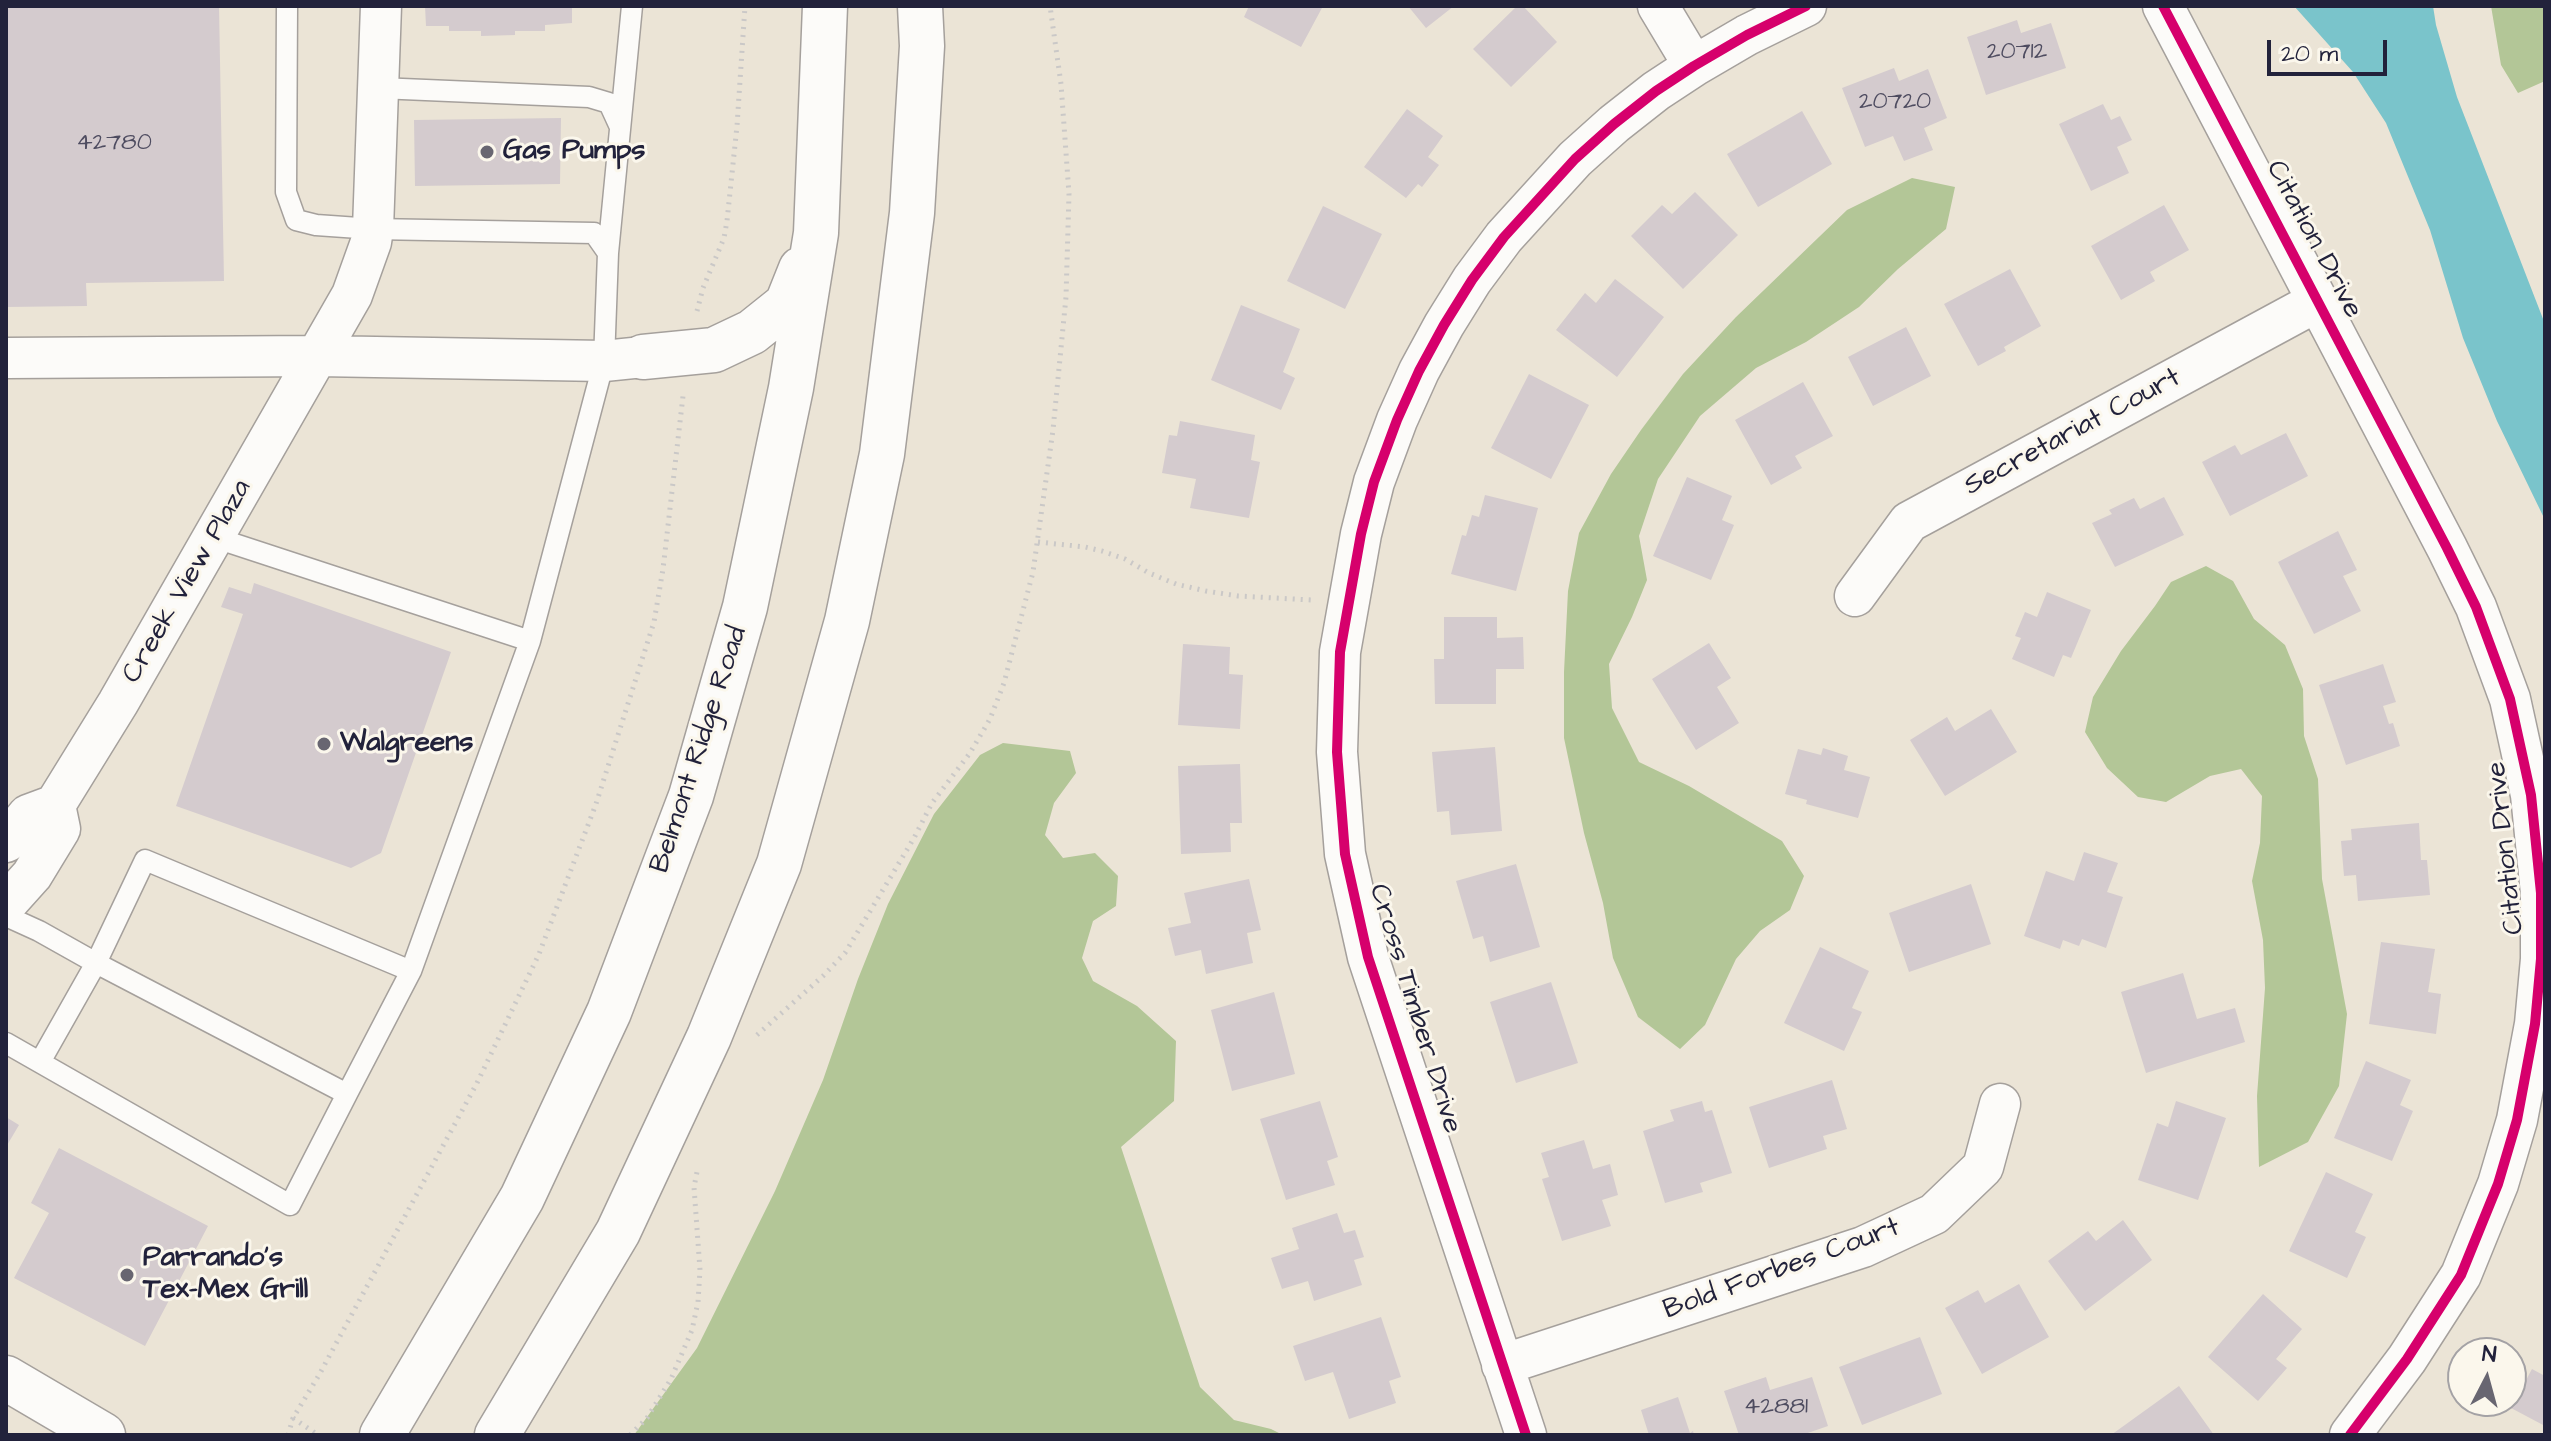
<!DOCTYPE html>
<html>
<head>
<meta charset="utf-8">
<style>
  body { margin:0 }
  #map { position:relative; width:2551px; height:1441px; overflow:hidden; background:#ebe4d6; font-family:"Architects Daughter",sans-serif }
  canvas { display:block }
  .frame { position:absolute; inset:0; border:8px solid #22223b; pointer-events:none }
  .north { position:absolute; left:2447px; top:1337px; width:80px; height:80px; box-sizing:border-box; background:#fbf7ec; border:2px solid #a4a2a5; border-radius:50%; rotate:6deg; font-size:22px; font-weight:700; line-height:32px; text-align:center; color:#22223b }
  .north::after { content:''; display:block; margin:auto; width:28px; height:36px; background:#686671; clip-path:polygon(50% 0,100% 100%,50% 72%,0 100%) }
  .scale { position:absolute; left:2267px; top:40px; width:120px; height:36px; box-sizing:border-box; border:4px solid #22223b; border-top:0; padding-left:10px; font-size:24px; line-height:28px; white-space:nowrap; color:#22223b; -webkit-text-stroke:6px #fbf7ec; paint-order:stroke }
</style>
</head>
<body>
<div id="map">
<canvas width="2551" height="1441"></canvas>
<div class="frame"></div>
<div class="north">N</div>
<div class="scale">20 m</div>
</div>
<script>
const c = document.querySelector('canvas').getContext('2d');
c.lineJoin = 'round';
function paint(path, color) { c.fillStyle = color; c.fill(path, 'evenodd'); }
const toPath = rows => new Path2D(rows.map(r => 'M' + r).join(''));
function stroke(path, color, width, dash) { c.strokeStyle = color; c.lineWidth = width; c.lineCap = dash ? 'butt' : 'round'; c.setLineDash(dash || []); c.stroke(path); }
function write(font, color, halo, rows, align = 'center') {
  c.font = font + ' "Architects Daughter",sans-serif'; c.lineWidth = 6; c.setLineDash([]); c.textBaseline = 'middle'; c.strokeStyle = halo; c.fillStyle = color; for (const [text, x, y, turn = 0] of rows) {
    c.save(); c.translate(x, y); c.rotate((+turn || 0) * Math.PI / 180); c.textAlign = isNaN(turn) ? turn : align; if (halo) c.strokeText(text, 0, 0); c.fillText(text, 0, 0); c.restore();
  }
}
paint(toPath([
  [2491,6,2545,6,2545,81,2518,93,2501,65],
  [1912,178,1955,187,1946,229,1898,269,1859,307,1806,342,1756,368,1700,416,1658,479,1639,536,1647,580,1632,617,1609,664,1612,708,1639,762,1689,786,1782,841,1804,876,1790,910,1760,931,1736,959,1705,1025,1680,1049,1638,1017,1613,958,1603,903,1584,833,1564,738,1564,672,1568,591,1579,533,1611,474,1641,430,1683,374,1736,317,1847,210],
  [2206,566,2233,581,2254,619,2285,645,2303,689,2304,736,2318,779,2322,879,2347,1014,2339,1086,2308,1142,2259,1167,2257,1096,2265,988,2263,940,2252,881,2260,843,2262,796,2241,769,2210,776,2166,802,2138,797,2107,768,2085,732,2093,697,2121,651,2155,606,2171,582],
  [1003,743,1070,751,1076,773,1054,803,1045,835,1063,858,1095,853,1118,876,1116,906,1093,921,1082,958,1093,981,1137,1006,1176,1041,1174,1101,1121,1147,1200,1387,1234,1420,1271,1429,1283,1435,634,1435,697,1348,775,1191,823,1080,858,979,888,904,934,814,980,755]
]), '#b3c697');
paint(toPath([
  [2294,6,2433,6,2436,25,2457,97,2545,324,2545,520,2497,421,2463,338,2430,230,2386,123,2353,72]
]), '#7ac4cb');
paint(toPath([
  [6,6,219,6,224,281,86,283,87,306,6,307],
  [425,6,572,6,572,23,545,25,545,31,515,31,515,35,481,36,481,31,449,31,449,26,426,26],
  [1249,6,1323,6,1301,47,1244,17],
  [1408,6,1454,6,1426,28],
  [1517,6,1523,6,1557,42,1511,87,1473,49],
  [2017,20,2021,33,2051,23,2066,68,1986,95,1967,37],
  [1894,68,1899,81,1928,69,1947,118,1924,128,1933,150,1904,161,1893,136,1865,147,1842,88],
  [2103,104,2111,120,2120,116,2132,140,2117,147,2129,173,2091,191,2059,124],
  [1407,109,1443,136,1428,157,1439,165,1422,187,1418,184,1406,198,1364,167],
  [1802,111,1832,164,1758,207,1727,154],
  [561,118,560,184,415,186,414,120],
  [1695,192,1738,235,1683,289,1631,236,1662,205,1672,214],
  [2164,205,2189,250,2150,272,2155,281,2121,300,2091,246],
  [1323,206,1382,234,1345,309,1287,281],
  [2010,269,2041,326,2004,347,2006,351,1978,366,1944,304],
  [1615,279,1664,317,1617,377,1556,330,1585,293,1596,303],
  [1241,305,1300,329,1283,372,1295,378,1281,410,1211,380],
  [1906,327,1931,376,1873,406,1848,357],
  [1529,374,1589,405,1551,479,1491,448],
  [1803,382,1833,436,1795,456,1802,468,1771,485,1735,420],
  [1180,421,1255,435,1251,460,1260,462,1249,518,1190,508,1196,479,1162,473,1169,435,1177,436],
  [2286,433,2308,476,2230,516,2202,462,2235,445,2241,455],
  [1687,477,1732,496,1722,520,1734,525,1711,580,1653,556],
  [1485,495,1538,508,1516,591,1451,574,1462,535,1466,536,1472,515,1479,517],
  [2164,497,2184,535,2115,567,2092,523,2112,514,2109,510,2134,498,2140,509],
  [2338,531,2357,570,2343,576,2361,611,2314,634,2278,562],
  [254,583,451,652,381,853,351,868,176,806,243,614,221,607,229,587,251,594],
  [2047,592,2091,610,2071,658,2063,655,2054,677,2012,659,2021,638,2015,636,2025,612,2037,617],
  [1444,617,1497,617,1497,638,1523,637,1524,669,1496,669,1496,704,1435,704,1434,659,1444,659],
  [1709,643,1731,678,1717,687,1739,723,1696,750,1652,679],
  [1183,644,1230,647,1229,674,1243,675,1240,729,1178,725],
  [2383,664,2396,702,2383,706,2389,724,2393,723,2400,746,2346,765,2319,685],
  [1991,709,2017,752,1945,796,1910,740,1947,717,1955,731],
  [1495,747,1502,831,1451,835,1449,811,1437,812,1432,752],
  [1823,748,1848,756,1844,770,1870,777,1858,818,1806,804,1807,800,1785,794,1798,749,1821,755],
  [1240,764,1242,823,1230,823,1231,852,1181,854,1178,766],
  [2419,823,2421,860,2427,860,2430,895,2358,901,2356,875,2344,876,2341,841,2352,840,2351,829],
  [2084,852,2118,863,2107,892,2123,897,2106,948,2082,939,2079,946,2063,940,2060,949,2024,936,2046,871,2074,881],
  [1516,864,1540,947,1490,962,1483,936,1473,939,1456,881],
  [1249,879,1261,930,1247,933,1253,963,1206,974,1201,950,1175,956,1168,928,1191,923,1184,893],
  [1971,884,1991,944,1909,972,1889,913],
  [2381,942,2435,949,2428,992,2441,994,2436,1034,2369,1024],
  [1820,947,1869,971,1852,1008,1862,1012,1844,1051,1784,1023],
  [2183,973,2197,1019,2235,1008,2245,1042,2146,1073,2121,992],
  [1551,982,1578,1063,1516,1083,1490,1002],
  [1274,992,1295,1074,1232,1091,1211,1010],
  [2366,1061,2411,1080,2400,1105,2413,1111,2392,1161,2334,1138],
  [1832,1080,1847,1129,1823,1136,1827,1149,1769,1168,1749,1107],
  [1320,1101,1338,1157,1327,1161,1335,1185,1286,1200,1260,1119],
  [1702,1101,1705,1112,1712,1110,1732,1173,1700,1183,1703,1192,1665,1203,1643,1131,1674,1121,1670,1110],
  [2176,1101,2226,1118,2198,1200,2138,1180,2157,1123,2168,1127],
  [6,1117,19,1125,6,1147],
  [1584,1140,1593,1169,1610,1164,1618,1195,1602,1200,1611,1226,1562,1241,1542,1179,1549,1177,1541,1153],
  [59,1148,208,1226,145,1346,14,1278,49,1213,31,1203],
  [2326,1172,2373,1194,2355,1232,2366,1237,2347,1278,2289,1251],
  [1337,1213,1344,1233,1355,1230,1364,1257,1354,1260,1362,1285,1314,1301,1308,1281,1282,1289,1271,1258,1299,1249,1292,1228],
  [2123,1220,2152,1260,2085,1311,2048,1261,2088,1231,2096,1241],
  [2019,1284,2049,1337,1982,1374,1945,1308,1978,1290,1985,1303],
  [2263,1294,2302,1329,2276,1359,2287,1368,2258,1401,2208,1357],
  [1381,1317,1401,1377,1389,1381,1396,1403,1349,1419,1333,1372,1305,1381,1293,1346],
  [1920,1337,1942,1394,1862,1425,1839,1367],
  [2532,1369,2545,1376,2545,1426,2511,1408],
  [1766,1377,1770,1390,1812,1377,1828,1426,1802,1435,1739,1435,1724,1391],
  [2179,1386,2214,1435,2111,1435],
  [1678,1397,1690,1433,1693,1431,1694,1435,1649,1435,1641,1410]
]), '#d4cbce');
const service = toPath([
  [287,6,286,192,296,220,316,225,373,229,594,233,608,253],
  [379,88,589,97,609,103,620,127],
  [213,537,530,641],
  [6,916,39,931,96,963,347,1094,411,971,145,860,96,963,40,1062],
  [411,971,530,641,604,361,608,253,632,6],
  [6,1043,290,1205,347,1094]
]);
const minor = toPath([
  [1658,6,1694,66],
  [2163,6,2447,548,2476,607,2510,699,2531,795,2541,893,2541,959,2535,1024,2517,1120,2498,1184,2461,1275,2407,1359,2350,1435],
  [6,358,318,356,604,361,643,357],
  [1855,596,1909,522,2318,301],
  [6,842,28,815,55,805,118,703,352,295,371,242,373,229,381,6],
  [6,904,32,875,60,829,55,805],
  [1502,1365,1863,1247,1934,1214,1983,1167,2000,1104],
  [1526,1435,1368,957,1345,854,1337,752,1340,652,1361,534,1374,482,1397,420,1419,371,1444,325,1472,280,1504,237,1575,159,1614,124,1656,91,1694,66,1747,35,1806,6]
]);
const secondary = toPath([
  [6,1378,103,1435]
]);
const primary = toPath([
  [643,357,714,350,752,332,787,304,801,269],
  [382,1435,522,1198,609,1012,691,796,745,607,791,388,816,233,825,6],
  [497,1435,618,1232,709,1037,779,864,847,621,882,454,912,213,922,46,920,6]
]);
stroke(service, '#a5a09c', 23);
stroke(minor, '#a5a09c', 43);
stroke(secondary, '#a5a09c', 47);
stroke(primary, '#a5a09c', 47);
stroke(toPath([
  [697,311,703,288,724,238,727,221,737,126,745,6],
  [1038,542,1085,547,1102,551,1125,559,1149,573,1176,584,1206,591,1238,596,1312,600],
  [757,1035,823,976,845,953,914,838,932,803,970,753,990,719,1004,683,1033,572,1053,430,1066,297,1069,194,1061,84,1050,6],
  [293,1418,318,1435],
  [288,1435,293,1418,319,1375,477,1083,539,954,596,804,654,622,663,569,683,396],
  [630,1435,647,1418,671,1379,692,1330,698,1302,700,1270,694,1187,698,1167]
]), '#cac8c7', 5, [2, 6]);
stroke(service, '#fcfbf9', 20);
stroke(minor, '#fcfbf9', 40);
stroke(secondary, '#fcfbf9', 44);
stroke(primary, '#fcfbf9', 44);
stroke(toPath([
  [2163,6,2447,548,2476,607,2510,699,2531,795,2541,893,2541,959,2535,1024,2517,1120,2498,1184,2461,1275,2407,1359,2350,1435],
  [1526,1435,1368,957,1345,854,1337,752,1340,652,1361,534,1374,482,1397,420,1419,371,1444,325,1472,280,1504,237,1575,159,1614,124,1656,91,1694,66,1747,35,1806,6]
]), '#d6006c', 10);
for (const [x, y, r, color] of [
  [487,152,8,"#686671"],
  [324,744,8,"#686671"],
  [127,1275,8,"#686671"]
]) { const dot = new Path2D(); dot.arc(x, y, r, 0, 2 * Math.PI); c.fillStyle = color; c.fill(dot); stroke(dot, '#fbf7ec', 3); }
write('24px', '#4e4c60', null, [
  ["20712",2017,53],
  ["20720",1895,103],
  ["42780",114,144],
  ["42881",1776,1408]
]);
write('bold 28px', '#22223b', '#fbf7ec', [
  ["Gas Pumps",503,152],
  ["Walgreens",340,744],
  ["Parrando's",143,1259],
  ["Tex-Mex Grill",143,1291]
], 'left');
write('28px', '#22223b', '#fbf7ec', [
  ["Citation Drive",2313,240,62],
  ["Secretariat Court",2073,433,-28],
  ["Creek View Plaza",188,582,-60],
  ["Belmont Ridge Road",700,750,-72],
  ["Citation Drive",2507,848,-96],
  ["Cross Timber Drive",1414,1009,73],
  ["Bold Forbes Court",1782,1270,-20]
]);
</script>
</body>
</html>
